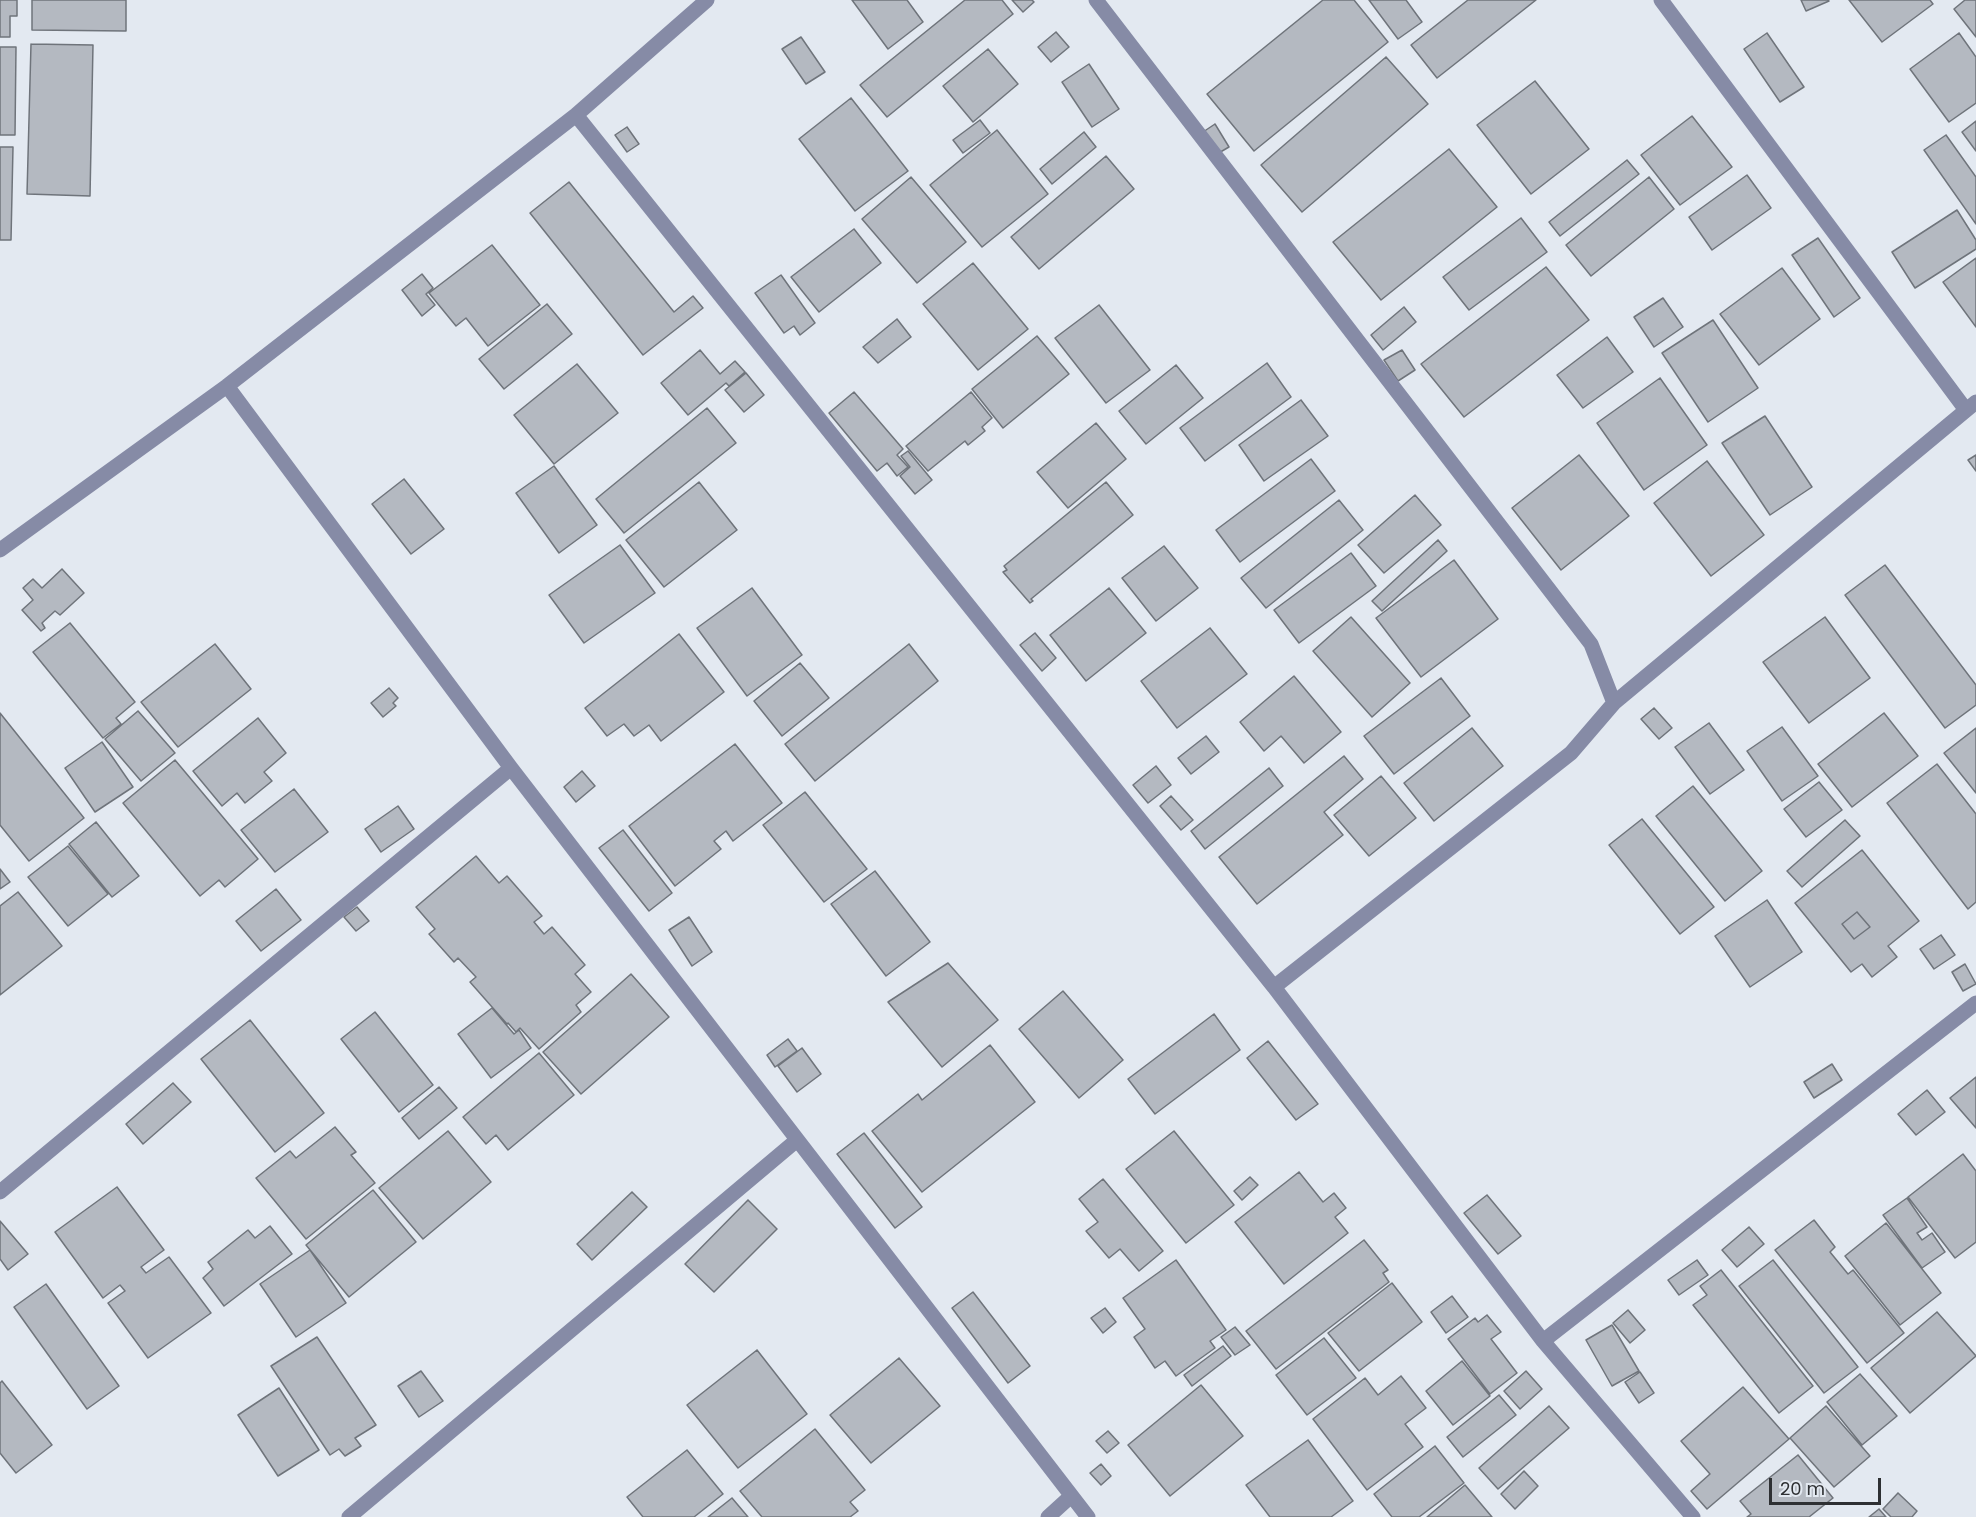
<!DOCTYPE html>
<html>
<head>
<meta charset="utf-8">
<style>
  body { margin:0 }
  #map { position:relative; width:1976px; height:1517px; overflow:hidden; background:#e3e9f1; font-family:Poppins,sans-serif }
  canvas { display:block }
  .scale { position:absolute; left:1769px; top:1478px; width:112px; height:27px; box-sizing:border-box; border:3px solid #2e3033; border-top:0; padding-left:8px; font-size:18px; line-height:21px; white-space:nowrap; color:#2e3033; -webkit-text-stroke:4px #e3e9f1; paint-order:stroke }
</style>
</head>
<body>
<div id="map">
<canvas width="1976" height="1517"></canvas>
<div class="scale">20 m</div>
</div>
<script>
const c = document.querySelector('canvas').getContext('2d');
c.lineJoin = 'round';
function paint(path, color) { c.fillStyle = color; c.fill(path, 'evenodd'); }
const toPath = rows => new Path2D(rows.map(r => 'M' + r).join(''));
function stroke(path, color, width, dash) { c.strokeStyle = color; c.lineWidth = width; c.lineCap = dash ? 'butt' : 'round'; c.setLineDash(dash || []); c.stroke(path); }
const building = toPath([
  [0,0,17,0,17,16,10,16,10,37,0,37,0,0],
  [32,0,126,0,126,31,32,30,32,0],
  [852,0,907,0,923,22,888,49,852,0],
  [965,0,1002,0,1013,14,887,117,860,85,965,0],
  [1012,0,1032,0,1034,2,1023,12,1012,0],
  [1323,0,1354,0,1388,42,1254,151,1207,94,1323,0],
  [1369,0,1406,0,1422,22,1398,39,1369,0],
  [1468,0,1536,0,1437,78,1411,45,1468,0],
  [1801,0,1828,0,1829,1,1806,11,1801,0],
  [1849,0,1930,0,1933,4,1882,42,1849,0],
  [1965,0,1976,0,1976,37,1954,9,1965,0],
  [1056,32,1069,47,1051,62,1038,47,1056,32],
  [1767,33,1804,87,1780,102,1744,49,1767,33],
  [1959,33,1976,57,1976,103,1949,122,1910,69,1959,33],
  [801,37,825,72,806,84,782,49,801,37],
  [31,44,93,45,90,196,27,194,31,44],
  [0,47,16,47,15,135,0,135,0,47],
  [988,49,1018,84,973,122,943,86,988,49],
  [1386,57,1428,104,1302,212,1261,165,1386,57],
  [1089,64,1119,109,1092,127,1062,82,1089,64],
  [1535,81,1589,149,1531,194,1477,125,1535,81],
  [851,98,908,171,855,211,799,139,851,98],
  [1692,116,1732,167,1680,205,1641,155,1692,116],
  [980,120,990,133,963,153,953,140,980,120],
  [1976,121,1976,151,1962,132,1976,121],
  [1215,124,1229,147,1217,154,1203,132,1215,124],
  [627,127,639,144,627,152,615,135,627,127],
  [997,130,1048,194,982,247,930,185,997,130],
  [1084,132,1096,147,1052,184,1040,169,1084,132],
  [1946,135,1976,177,1976,224,1924,150,1946,135],
  [0,147,13,147,11,240,0,240,0,147],
  [1449,149,1497,207,1381,300,1333,242,1449,149],
  [1106,156,1134,189,1039,269,1011,237,1106,156],
  [1627,160,1639,174,1560,236,1549,222,1627,160],
  [1747,175,1771,208,1712,250,1689,217,1747,175],
  [911,177,966,242,917,283,862,219,911,177],
  [1649,177,1674,209,1591,276,1566,245,1649,177],
  [569,182,674,312,693,296,703,308,643,355,530,213,569,182],
  [1957,210,1976,240,1976,249,1915,288,1892,252,1957,210],
  [1521,218,1547,252,1469,310,1443,277,1521,218],
  [854,229,881,263,819,312,791,277,854,229],
  [1818,238,1860,298,1834,317,1792,255,1818,238],
  [492,245,540,305,488,346,466,318,456,326,429,293,492,245],
  [1976,258,1976,327,1943,282,1976,258],
  [973,263,1028,329,978,370,923,304,973,263],
  [1546,267,1589,320,1464,417,1421,364,1546,267],
  [1782,268,1820,319,1759,365,1720,314,1782,268],
  [422,274,433,288,426,294,435,305,422,316,402,290,422,274],
  [781,275,815,323,800,335,794,326,784,333,755,293,781,275],
  [1663,298,1683,327,1654,347,1634,317,1663,298],
  [547,304,572,334,504,389,479,359,547,304],
  [1099,305,1150,370,1106,403,1055,338,1099,305],
  [1404,307,1416,322,1383,350,1371,335,1404,307],
  [897,319,911,337,878,363,863,347,897,319],
  [1713,320,1758,388,1708,422,1662,353,1713,320],
  [1037,336,1069,374,1003,428,972,389,1037,336],
  [1607,337,1633,372,1583,408,1557,375,1607,337],
  [700,350,720,374,735,361,745,372,729,386,726,383,688,415,661,383,700,350],
  [1402,350,1415,370,1398,381,1384,360,1402,350],
  [1267,363,1291,397,1205,461,1180,428,1267,363],
  [577,364,618,413,554,464,514,415,577,364],
  [1176,365,1203,398,1146,444,1119,411,1176,365],
  [746,373,764,395,744,412,725,390,746,373],
  [1660,378,1707,445,1644,490,1597,423,1660,378],
  [854,392,903,449,897,455,908,467,897,476,887,463,877,471,829,413,854,392],
  [971,392,992,418,982,427,985,431,968,445,965,441,928,471,906,446,971,392],
  [1301,400,1328,436,1264,481,1239,445,1301,400],
  [707,408,736,443,624,533,596,499,707,408],
  [1765,416,1812,487,1770,515,1722,443,1765,416],
  [1096,423,1126,459,1068,508,1037,472,1096,423],
  [908,451,932,480,915,494,900,476,910,467,901,456,908,451],
  [1579,455,1629,516,1561,570,1512,508,1579,455],
  [1976,455,1976,471,1968,460,1976,455],
  [1311,459,1335,491,1240,562,1216,530,1311,459],
  [1707,461,1764,535,1711,576,1654,503,1707,461],
  [554,466,597,525,559,553,516,493,554,466],
  [404,479,444,529,411,554,372,504,404,479],
  [699,482,737,530,664,587,626,540,699,482],
  [1106,482,1133,515,1031,599,1033,601,1030,603,1003,572,1007,570,1004,566,1106,482],
  [1415,495,1441,525,1384,573,1358,545,1415,495],
  [1339,500,1363,530,1266,608,1241,578,1339,500],
  [1438,540,1447,551,1382,611,1372,601,1438,540],
  [620,545,655,593,584,643,549,595,620,545],
  [1164,546,1198,588,1156,621,1122,578,1164,546],
  [1351,553,1376,586,1299,643,1274,610,1351,553],
  [1454,560,1498,619,1421,677,1376,618,1454,560],
  [1885,565,1976,685,1976,705,1945,728,1845,595,1885,565],
  [62,569,84,593,60,615,55,611,42,623,45,628,41,631,22,610,33,600,23,588,33,579,42,588,62,569],
  [752,588,802,655,747,696,697,628,752,588],
  [1109,588,1146,633,1086,681,1050,635,1109,588],
  [1351,617,1410,683,1372,717,1313,651,1351,617],
  [1825,617,1870,678,1809,723,1763,662,1825,617],
  [70,623,135,702,116,718,121,724,103,738,33,652,70,623],
  [1210,628,1247,674,1177,728,1141,681,1210,628],
  [1035,633,1056,658,1042,671,1020,645,1035,633],
  [679,634,724,692,661,741,649,725,634,736,624,724,607,736,585,708,679,634],
  [215,644,251,689,178,747,141,702,215,644],
  [909,644,938,681,815,781,785,744,909,644],
  [800,663,829,698,782,736,754,701,800,663],
  [1294,676,1341,732,1304,763,1281,736,1264,751,1240,722,1294,676],
  [1441,678,1470,716,1394,774,1364,736,1441,678],
  [389,688,398,698,393,703,396,706,383,717,371,703,389,688],
  [1654,708,1672,728,1659,739,1641,719,1654,708],
  [138,711,175,753,141,781,105,739,138,711],
  [0,713,84,818,29,861,0,825,0,713],
  [1884,713,1918,756,1852,807,1818,764,1884,713],
  [258,718,286,753,264,772,272,781,245,803,237,793,222,806,193,771,258,718],
  [1709,723,1744,770,1710,794,1675,747,1709,723],
  [1782,727,1818,776,1782,801,1747,751,1782,727],
  [1472,728,1503,766,1434,821,1404,783,1472,728],
  [1976,728,1976,793,1944,753,1976,728],
  [1206,736,1219,752,1191,774,1178,758,1206,736],
  [102,742,133,787,95,812,65,768,102,742],
  [735,744,782,803,733,841,726,831,714,841,721,849,675,886,629,826,735,744],
  [1344,756,1363,779,1324,812,1343,835,1257,904,1219,857,1344,756],
  [175,760,258,859,225,887,219,880,200,896,123,803,175,760],
  [1937,764,1976,814,1976,902,1968,909,1887,803,1937,764],
  [1156,766,1171,785,1148,803,1133,785,1156,766],
  [1269,768,1283,786,1205,849,1191,831,1269,768],
  [582,771,595,786,576,802,564,787,582,771],
  [1381,776,1416,818,1369,856,1334,815,1381,776],
  [1819,782,1842,810,1806,837,1784,809,1819,782],
  [1693,786,1762,871,1725,901,1656,816,1693,786],
  [294,789,328,832,275,872,241,830,294,789],
  [805,792,867,869,824,902,763,825,805,792],
  [1171,796,1193,820,1181,830,1160,806,1171,796],
  [398,806,414,829,381,852,365,829,398,806],
  [1642,819,1714,907,1680,934,1609,845,1642,819],
  [1845,820,1860,836,1802,887,1787,871,1845,820],
  [96,822,139,876,112,897,69,844,96,822],
  [623,830,672,893,649,911,599,848,623,830],
  [68,846,108,894,68,926,28,877,68,846],
  [1862,850,1919,921,1888,946,1897,957,1872,977,1862,964,1851,972,1795,903,1862,850],
  [1857,912,1870,927,1854,939,1842,924,1857,912],
  [476,856,499,883,507,876,542,916,534,922,544,934,552,927,585,965,575,974,591,992,576,1005,581,1012,539,1049,520,1028,516,1032,508,1023,507,1024,470,982,476,977,458,958,454,962,429,934,435,929,416,907,476,856],
  [0,869,10,882,0,889,0,869],
  [875,871,930,942,886,976,831,904,875,871],
  [276,889,301,920,261,951,236,921,276,889],
  [18,892,62,946,0,995,0,906,18,892],
  [1767,900,1802,952,1750,987,1715,936,1767,900],
  [357,907,369,921,356,931,344,917,357,907],
  [1857,912,1870,927,1854,939,1842,924,1857,912],
  [689,917,712,952,692,966,669,930,689,917],
  [1941,935,1955,955,1934,969,1920,949,1941,935],
  [948,963,998,1020,942,1067,888,1002,948,963],
  [1965,964,1976,984,1963,991,1952,972,1965,964],
  [631,974,669,1017,581,1094,543,1052,631,974],
  [1063,991,1123,1060,1079,1098,1019,1029,1063,991],
  [492,1008,514,1034,519,1030,531,1048,491,1078,458,1034,492,1008],
  [375,1012,433,1085,399,1112,341,1039,375,1012],
  [1214,1014,1240,1050,1155,1114,1128,1079,1214,1014],
  [250,1020,324,1113,275,1152,201,1059,250,1020],
  [788,1039,797,1051,775,1067,767,1055,788,1039],
  [1268,1041,1318,1104,1296,1120,1247,1058,1268,1041],
  [990,1045,1035,1102,922,1192,872,1131,918,1094,922,1100,990,1045],
  [802,1048,821,1074,797,1092,778,1066,802,1048],
  [539,1053,574,1095,508,1150,496,1135,486,1144,463,1117,539,1053],
  [1832,1064,1842,1080,1814,1098,1804,1082,1832,1064],
  [1976,1077,1976,1128,1950,1098,1976,1077],
  [173,1083,191,1102,143,1144,126,1124,173,1083],
  [439,1087,457,1108,419,1139,402,1118,439,1087],
  [1927,1090,1945,1112,1916,1135,1898,1114,1927,1090],
  [335,1127,356,1152,351,1155,375,1183,306,1239,256,1178,290,1151,296,1158,335,1127],
  [448,1131,491,1182,423,1239,379,1188,448,1131],
  [1174,1131,1234,1205,1186,1243,1126,1169,1174,1131],
  [864,1133,922,1207,895,1228,837,1154,864,1133],
  [1963,1154,1976,1171,1976,1242,1955,1258,1908,1197,1963,1154],
  [1299,1172,1323,1202,1334,1193,1346,1208,1335,1217,1348,1233,1284,1284,1235,1222,1299,1172],
  [1250,1177,1258,1185,1242,1200,1234,1191,1250,1177],
  [1103,1179,1163,1251,1139,1271,1120,1249,1109,1258,1086,1231,1098,1222,1079,1199,1103,1179],
  [117,1187,164,1250,141,1267,146,1273,169,1257,211,1313,148,1358,108,1303,125,1291,120,1285,103,1298,55,1232,117,1187],
  [373,1190,416,1242,349,1297,306,1245,373,1190],
  [632,1192,647,1207,592,1260,577,1244,632,1192],
  [1487,1195,1521,1236,1498,1254,1464,1213,1487,1195],
  [1907,1198,1927,1227,1917,1233,1922,1240,1932,1233,1945,1252,1922,1268,1883,1215,1907,1198],
  [748,1200,777,1229,714,1292,685,1264,748,1200],
  [1814,1220,1835,1247,1830,1252,1848,1274,1853,1270,1904,1333,1867,1363,1775,1250,1814,1220],
  [0,1221,28,1254,8,1270,0,1259,0,1221],
  [1886,1223,1941,1293,1900,1325,1845,1256,1886,1223],
  [270,1226,292,1254,224,1306,203,1278,213,1269,208,1262,248,1230,255,1238,270,1226],
  [1749,1227,1764,1244,1737,1267,1722,1250,1749,1227],
  [1364,1240,1388,1270,1383,1273,1389,1282,1276,1369,1246,1331,1364,1240],
  [310,1250,346,1303,296,1337,260,1284,310,1250],
  [1176,1260,1226,1330,1210,1341,1215,1348,1176,1376,1165,1361,1155,1368,1134,1337,1145,1329,1123,1298,1176,1260],
  [1697,1260,1708,1275,1679,1295,1668,1280,1697,1260],
  [1773,1260,1858,1367,1824,1393,1739,1286,1773,1260],
  [1721,1270,1813,1386,1779,1413,1693,1305,1707,1295,1700,1286,1721,1270],
  [1392,1283,1422,1322,1359,1371,1328,1333,1392,1283],
  [46,1284,119,1386,87,1409,14,1307,46,1284],
  [973,1292,1030,1366,1008,1383,952,1308,973,1292],
  [1452,1296,1468,1317,1446,1333,1431,1312,1452,1296],
  [1105,1308,1116,1322,1103,1333,1091,1318,1105,1308],
  [1628,1310,1645,1330,1630,1343,1613,1323,1628,1310],
  [1937,1312,1976,1356,1910,1413,1871,1368,1937,1312],
  [1487,1315,1501,1332,1491,1339,1517,1373,1490,1394,1448,1339,1475,1318,1478,1322,1487,1315],
  [1612,1325,1639,1371,1612,1386,1586,1340,1612,1325],
  [1235,1327,1250,1345,1235,1355,1221,1337,1235,1327],
  [317,1337,376,1425,355,1438,361,1446,345,1456,339,1449,330,1455,271,1366,317,1337],
  [1324,1338,1356,1378,1307,1415,1276,1375,1324,1338],
  [1223,1346,1231,1356,1192,1386,1184,1375,1223,1346],
  [757,1350,807,1414,738,1468,687,1405,757,1350],
  [899,1358,940,1406,871,1463,830,1415,899,1358],
  [1462,1361,1490,1396,1453,1425,1426,1391,1462,1361],
  [421,1371,443,1401,419,1417,398,1386,421,1371],
  [1526,1371,1542,1389,1520,1409,1504,1391,1526,1371],
  [1640,1372,1654,1393,1639,1403,1625,1382,1640,1372],
  [1860,1374,1897,1416,1862,1445,1827,1402,1860,1374],
  [1401,1376,1426,1408,1405,1424,1423,1447,1367,1490,1313,1419,1365,1378,1378,1395,1401,1376],
  [2,1381,52,1445,16,1473,0,1453,0,1383,2,1381],
  [1201,1385,1243,1436,1170,1496,1128,1445,1201,1385],
  [1743,1387,1789,1439,1707,1509,1691,1491,1710,1474,1681,1441,1743,1387],
  [279,1388,319,1450,278,1476,238,1415,279,1388],
  [1499,1395,1516,1415,1463,1457,1447,1437,1499,1395],
  [1549,1406,1569,1428,1498,1489,1479,1468,1549,1406],
  [1826,1406,1870,1456,1834,1487,1790,1438,1826,1406],
  [815,1429,865,1490,850,1502,858,1511,850,1517,762,1517,740,1491,815,1429],
  [1108,1431,1119,1443,1107,1453,1096,1441,1108,1431],
  [1308,1440,1353,1501,1331,1517,1270,1517,1246,1485,1308,1440],
  [1435,1446,1464,1483,1419,1517,1392,1517,1374,1494,1435,1446],
  [687,1450,723,1494,694,1517,643,1517,627,1497,687,1450],
  [1798,1455,1833,1498,1809,1517,1747,1517,1751,1514,1740,1501,1798,1455],
  [1101,1464,1111,1476,1101,1485,1090,1473,1101,1464],
  [1524,1471,1538,1486,1515,1509,1501,1494,1524,1471],
  [1465,1485,1492,1517,1427,1517,1465,1485],
  [1898,1493,1917,1511,1912,1517,1891,1517,1883,1509,1898,1493],
  [732,1498,748,1517,708,1517,732,1498],
  [1879,1509,1886,1517,1869,1517,1879,1509]
]);
paint(building, '#b4b9c1');
stroke(building, '#6f747b', 1.5);
stroke(toPath([
  [1096,0,1591,644,1614,703,1571,753,1274,987],
  [1661,0,1966,410],
  [576,115,1274,987,1543,1341,1693,1517],
  [227,386,511,768,1088,1517],
  [0,550,227,386,576,115,707,0],
  [1614,703,1976,402],
  [0,1192,511,768],
  [1543,1341,1976,1003],
  [349,1517,797,1140],
  [1048,1517,1070,1497]
]), '#868ba6', 15);
</script>
</body>
</html>
